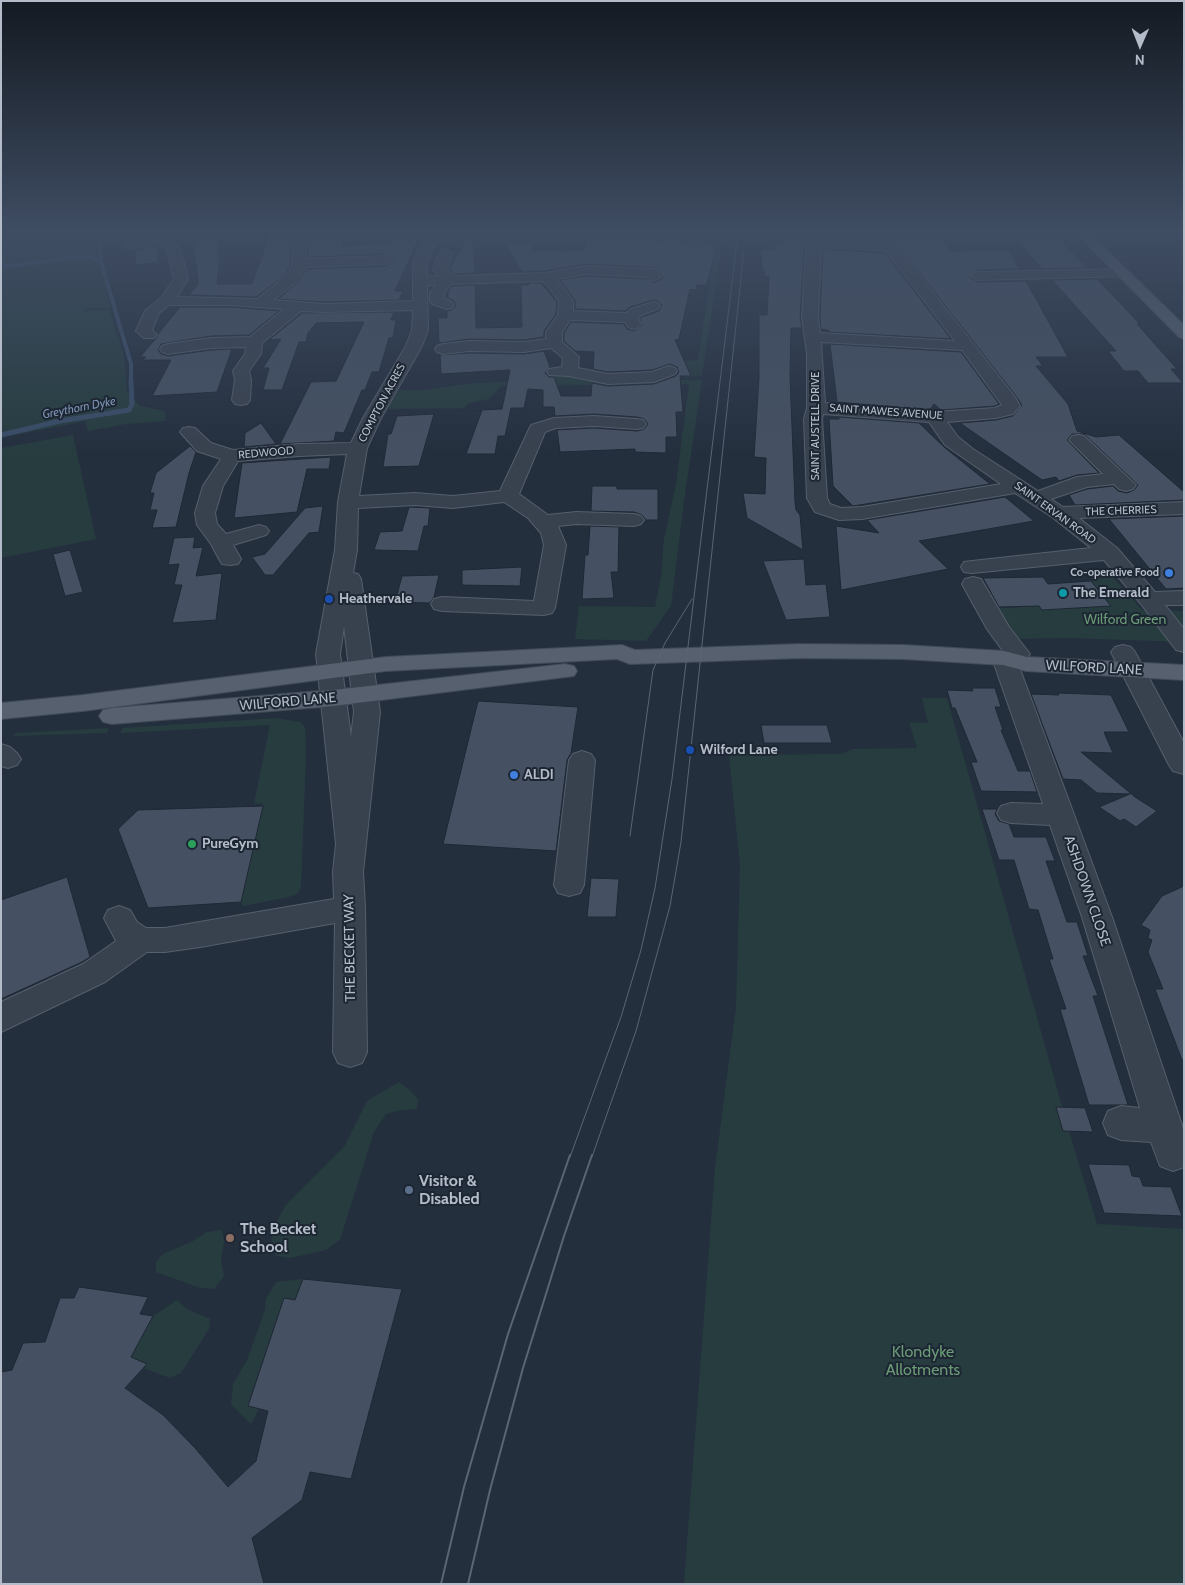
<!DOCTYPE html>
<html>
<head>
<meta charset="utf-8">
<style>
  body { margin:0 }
  #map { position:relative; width:1185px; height:1585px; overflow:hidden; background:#242f3e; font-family:Cabin,sans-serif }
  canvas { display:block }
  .frame { position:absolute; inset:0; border:2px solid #b4bcc9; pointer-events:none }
  .north { position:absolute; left:1115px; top:20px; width:50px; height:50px; -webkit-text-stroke:4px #1d2633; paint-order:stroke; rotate:181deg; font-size:14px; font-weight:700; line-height:20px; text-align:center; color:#b4bcc9 }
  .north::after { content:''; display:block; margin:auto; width:18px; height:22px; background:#b4bcc9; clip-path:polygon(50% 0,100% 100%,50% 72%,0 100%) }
</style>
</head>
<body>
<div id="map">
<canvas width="1185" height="1585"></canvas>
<div class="frame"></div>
<div class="north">N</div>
</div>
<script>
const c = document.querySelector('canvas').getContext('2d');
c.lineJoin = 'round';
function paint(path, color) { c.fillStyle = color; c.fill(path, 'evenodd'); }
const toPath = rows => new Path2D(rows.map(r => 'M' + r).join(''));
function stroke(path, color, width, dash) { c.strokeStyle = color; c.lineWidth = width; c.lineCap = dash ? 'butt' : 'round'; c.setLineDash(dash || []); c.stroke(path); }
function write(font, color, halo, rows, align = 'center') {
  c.font = font + ' Cabin,sans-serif'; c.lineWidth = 4; c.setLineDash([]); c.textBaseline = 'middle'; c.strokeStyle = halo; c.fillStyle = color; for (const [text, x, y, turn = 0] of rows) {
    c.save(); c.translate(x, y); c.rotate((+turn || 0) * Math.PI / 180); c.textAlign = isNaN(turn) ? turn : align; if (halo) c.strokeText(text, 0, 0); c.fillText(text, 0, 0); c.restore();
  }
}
paint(toPath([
  [1,233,88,233,92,240,67,241,41,238,1,237],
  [717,233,724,233,702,375,684,378,686,371,684,361,698,360],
  [13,240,53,245,98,244,96,252,111,308,88,308,83,311,109,310,124,356,127,392,140,406,165,411,166,421,126,424,88,431,85,421,1,438,1,241],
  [550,375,566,375,585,381,702,380,684,501,671,606,646,641,575,639,579,606,655,607,661,576,664,539,676,484,689,384,501,386,489,399,469,403,464,408,387,409,399,390,424,390,475,383,533,381],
  [73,435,96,539,1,558,1,448],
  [1111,575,1142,610,1184,611,1184,642,1070,638,1005,639,988,609,1039,606,1042,610,1111,606,1091,581],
  [922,698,947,698,1069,1131,1097,1224,1184,1229,1184,1584,684,1584,715,1168,736,1007,740,866,729,755,841,754,852,749,917,748,909,722,928,723],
  [275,718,300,722,305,727,306,755,301,887,298,893,289,897,243,906,241,902,263,806,262,803,254,804,270,725,120,733,123,728],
  [109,728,107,733,13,736,16,733],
  [399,1082,411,1091,418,1100,417,1109,401,1110,386,1114,374,1132,340,1240,326,1250,291,1258,276,1256,271,1243,275,1225,285,1206,344,1147,367,1101],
  [222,1230,224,1242,221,1259,224,1276,214,1289,200,1288,156,1272,156,1262,163,1254,191,1242,207,1232],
  [303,1279,294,1303,284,1298,249,1401,259,1409,251,1424,231,1404,233,1384,247,1360,265,1310,266,1299,276,1282],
  [177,1300,187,1309,210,1319,209,1329,181,1373,170,1378,143,1368,145,1363,131,1357,153,1316]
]), '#263c3f');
stroke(toPath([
  [101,262,131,364,131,382],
  [1,267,86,256,101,262,99,244,154,233]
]), '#394c67', 4);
stroke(toPath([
  [1,435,60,421,129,410,132,404,131,381]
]), '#394c67', 5);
const building = toPath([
  [191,233,219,233,217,257,220,253,217,284,252,284,270,233,291,233,290,267,284,276,256,297,189,295,198,284,198,280,194,248,189,237,191,233],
  [307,233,342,233,343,246,388,242,390,233,421,233,395,291,403,291,399,300,324,302,278,299,296,284,307,269,386,266,395,261,386,254,308,257,307,233],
  [471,233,473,233,475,273,455,274,449,268,471,233],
  [783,233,809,234,808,242,804,250,800,317,802,328,791,328,790,376,795,502,796,510,800,515,803,550,747,518,743,493,765,494,766,458,754,457,759,377,759,315,767,315,769,277,764,276,764,271,762,271,761,249,774,249,775,242,782,242,783,233],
  [833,233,883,233,884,235,909,240,941,239,951,251,1009,250,1019,269,978,270,969,277,978,282,1026,281,1068,357,1036,357,1043,366,1036,366,1068,404,1077,431,1096,437,1119,435,1184,492,1184,500,1075,505,1069,495,1087,489,1113,486,1118,491,1127,493,1134,490,1138,485,1084,434,1072,434,1067,440,1099,473,1077,475,1059,481,1056,477,1042,480,960,423,996,420,1013,416,1022,405,1016,396,896,243,825,237,825,235,833,235,833,233],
  [1057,236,1087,268,1042,269,1014,237,1057,236],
  [585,239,689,242,700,245,706,241,713,241,715,252,707,285,697,285,696,290,690,289,679,339,675,340,691,376,680,376,683,412,676,412,677,437,666,437,666,453,635,452,635,449,560,452,557,430,594,428,637,431,644,429,648,424,644,419,637,417,594,414,555,416,554,407,543,407,543,390,528,389,524,408,511,408,505,436,498,436,495,454,466,454,482,410,502,409,510,370,441,374,440,355,469,353,524,354,544,351,550,367,545,373,549,377,554,377,561,396,591,396,592,383,608,386,654,384,676,376,679,372,677,367,670,364,652,370,608,372,593,369,594,352,575,351,564,341,564,333,571,322,624,324,627,329,634,331,642,325,640,319,642,317,659,311,662,305,658,301,653,300,630,307,625,311,575,309,575,300,560,280,587,276,646,279,654,283,663,278,658,268,587,264,545,271,522,272,504,242,535,243,532,250,566,251,584,250,585,239],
  [157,246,158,262,136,265,135,250,157,246],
  [823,249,885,253,951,339,829,332,828,330,821,329,820,317,823,249],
  [1097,279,1140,324,1137,324,1177,369,1171,369,1183,383,1148,383,1138,371,1124,371,1108,351,1116,351,1052,280,1097,279],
  [528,283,541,283,557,302,556,314,544,331,544,337,524,340,469,339,439,343,438,318,447,318,447,311,452,310,456,306,454,301,448,298,448,291,452,286,475,285,476,328,522,327,521,285,529,285,528,283],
  [180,307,230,307,279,311,249,335,211,336,161,344,158,350,161,354,168,356,211,350,232,349,217,392,152,396,171,360,143,360,146,357,140,357,158,336,158,334,180,307],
  [394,312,391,320,396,320,393,338,389,338,379,372,372,372,365,390,362,390,344,433,336,432,334,441,280,444,311,382,336,381,364,322,316,323,308,333,306,342,299,342,282,390,263,390,269,368,263,368,281,339,269,340,302,313,394,312],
  [830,344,961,352,999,404,995,406,941,410,934,404,930,410,837,402,830,344],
  [434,414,419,466,383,467,388,434,391,434,397,416,434,414],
  [839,417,919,423,944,447,990,484,853,506,833,486,829,419,839,419,839,417],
  [261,423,276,444,244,447,245,433,261,423],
  [190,446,196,452,189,473,176,527,152,528,157,510,150,510,154,493,150,493,156,473,190,446],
  [331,457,329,469,307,469,297,512,234,518,242,463,331,457],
  [592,486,617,486,617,489,658,489,658,520,646,520,642,515,634,512,591,511,592,486],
  [1005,497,1034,521,919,541,948,569,841,590,836,526,879,533,867,520,1005,497],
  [323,506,319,532,309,533,273,575,265,575,252,557,265,554,305,508,323,506],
  [409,507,430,508,428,526,424,526,418,551,374,550,380,532,402,531,409,507],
  [1184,516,1184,588,1166,589,1109,519,1184,516],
  [590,526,619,527,618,572,611,572,614,598,582,599,585,555,588,555,590,526],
  [195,537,193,548,203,547,196,576,222,573,216,620,172,623,182,585,174,585,179,564,168,565,174,538,195,537],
  [70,550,83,592,65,596,53,554,70,550],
  [804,559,806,585,826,584,830,617,786,620,763,561,804,559],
  [522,567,520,586,462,585,462,570,522,567],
  [439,575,434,597,430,603,395,602,402,576,439,575],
  [1043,577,1048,584,1091,581,1111,606,1042,610,1039,606,999,607,983,578,1043,577],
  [972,688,995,688,1001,707,995,707,1003,730,1001,730,1018,771,1030,771,1037,792,981,791,971,762,977,762,955,708,952,708,947,690,973,691,972,688],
  [1058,693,1111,695,1129,732,1104,732,1113,753,1081,752,1135,797,1157,811,1136,827,1124,819,1120,821,1099,807,1130,794,1097,793,1081,780,1063,779,1031,694,1059,695,1058,693],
  [478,701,578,707,571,753,567,760,556,851,443,844,478,701],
  [761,725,827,725,832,743,764,743,761,725],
  [263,806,241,902,148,908,118,829,138,810,263,806],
  [982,809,997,809,995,814,999,821,1009,824,1014,837,1046,837,1055,861,1046,861,1067,922,1077,922,1088,956,1083,956,1098,996,1093,996,1128,1105,1089,1105,1060,1009,1066,1009,1049,959,1053,959,1038,910,1029,909,1014,860,999,860,982,809],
  [67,877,90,957,82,962,1,999,1,900,67,877],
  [591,878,619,879,616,917,587,917,591,878],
  [1184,886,1184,1060,1182,1060,1155,989,1163,989,1148,952,1152,940,1148,938,1150,930,1141,925,1162,896,1184,886],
  [1056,1107,1085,1108,1093,1132,1063,1131,1056,1107],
  [1088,1164,1129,1165,1132,1176,1140,1177,1143,1186,1171,1187,1182,1216,1104,1213,1088,1164],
  [303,1279,402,1289,351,1479,310,1472,302,1500,252,1538,264,1584,1,1584,1,1372,12,1370,23,1343,45,1342,60,1298,74,1298,79,1287,148,1297,140,1314,153,1316,131,1357,147,1364,125,1388,163,1415,195,1448,228,1487,256,1461,268,1411,248,1406,284,1298,295,1300,303,1279]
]);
paint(building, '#455162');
stroke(building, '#1f2835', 1);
const minor = toPath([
  [155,233,189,233,188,236,174,240,181,251,188,279,177,297,257,299,285,277,292,268,293,233,305,233,306,259,386,256,393,260,386,264,306,267,295,283,273,300,324,304,413,301,413,263,420,246,430,233,442,233,434,246,427,263,427,277,440,276,433,270,438,253,445,249,452,253,447,269,454,276,545,273,587,266,653,269,658,270,661,277,654,281,649,280,647,277,587,274,557,279,573,301,573,311,626,313,631,309,653,302,658,303,660,306,658,309,641,315,638,319,641,324,638,327,633,329,628,327,625,322,570,320,562,332,562,342,579,357,578,368,608,374,652,372,669,366,675,368,677,371,675,374,654,382,608,384,569,376,549,375,547,372,549,369,562,367,563,358,551,348,524,352,469,351,443,354,437,352,435,349,437,346,443,344,469,341,524,342,546,339,546,332,558,315,559,301,547,285,542,281,451,284,444,293,444,299,452,302,454,305,452,308,447,309,432,304,430,301,430,293,436,285,427,285,428,330,422,346,381,418,367,448,359,496,415,493,453,496,500,491,531,425,554,418,594,416,637,419,643,420,646,424,643,428,637,429,594,426,556,428,545,432,519,494,548,515,576,512,634,514,641,516,644,520,641,524,634,526,576,524,558,526,566,545,555,608,552,613,544,615,442,611,434,609,431,604,434,599,442,597,534,601,544,545,541,533,528,518,504,502,453,508,415,505,358,508,357,550,353,573,358,574,361,579,380,712,363,872,365,908,367,1052,362,1063,350,1067,338,1063,333,1052,335,923,200,947,165,952,147,952,105,982,1,1032,1,1002,83,964,116,941,104,918,108,910,119,906,130,910,137,922,146,928,165,928,334,899,333,872,336,844,316,654,335,550,338,502,347,454,299,456,238,461,223,486,215,513,217,524,226,534,259,525,266,527,269,531,266,535,233,545,241,559,238,564,230,565,222,564,219,559,211,544,197,525,195,513,203,486,221,459,197,451,180,432,183,428,189,427,195,428,211,443,233,450,299,444,351,443,363,418,406,346,412,330,413,310,324,312,301,311,262,343,261,354,249,371,251,380,250,400,247,404,241,405,235,404,232,400,235,380,233,371,245,354,246,347,211,348,168,354,162,352,160,349,162,346,168,344,211,338,250,337,284,309,230,305,169,305,159,313,152,330,157,335,154,338,144,338,136,331,145,311,161,298,174,279,167,251,163,243,129,249,122,245,124,242,156,236,155,233],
  [344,626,354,712,351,737,340,654,344,626],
  [500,233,512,233,509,239,504,240,498,236,500,233],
  [615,233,693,233,705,236,706,239,700,243,689,240,620,239,615,238,614,235,615,233],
  [811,233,823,233,823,239,895,244,1015,397,1020,406,1013,414,996,418,947,422,958,437,973,449,1038,491,1077,477,1103,474,1069,440,1072,436,1078,435,1084,436,1136,485,1133,489,1126,491,1119,489,1114,484,1087,487,1051,499,1063,507,1184,502,1184,514,1079,518,1117,548,1155,592,1184,591,1184,605,1165,605,1184,629,1184,652,1176,650,1141,604,1104,560,972,573,964,572,961,567,964,562,972,561,1091,548,1052,517,1015,493,862,519,839,520,815,512,807,498,804,419,807,408,807,354,802,317,806,250,810,243,811,233],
  [821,247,886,251,955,341,820,333,818,317,821,247],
  [821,342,962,350,1002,405,995,408,935,412,825,403,821,342],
  [823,414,929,422,945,445,1001,484,862,507,841,508,830,504,827,498,822,419,823,414],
  [1124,269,1131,273,1129,276,978,280,971,276,978,272,1124,269],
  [973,577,981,579,1009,627,1030,654,1026,659,1017,661,1112,917,1184,1131,1184,1167,1173,1171,1160,1166,1151,1142,1121,1140,1108,1135,1103,1123,1108,1111,1121,1106,1140,1108,1082,917,1050,825,1011,823,1001,820,997,813,1001,806,1011,803,1043,804,992,658,996,653,1003,651,987,629,962,584,965,579,973,577],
  [1123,645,1131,647,1135,652,1184,743,1184,774,1173,771,1169,765,1111,652,1115,647,1123,645],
  [1,744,10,747,17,753,21,759,17,765,8,768,1,766,1,744],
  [582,751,591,754,595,760,584,885,580,893,569,896,558,893,554,885,569,760,573,754,582,751]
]);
const major = toPath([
  [1076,233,1089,233,1184,325,1184,339,1179,337,1076,233],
  [801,644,903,645,1004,651,1027,657,1184,665,1184,680,1026,671,1003,665,903,659,801,658,630,664,617,659,386,671,83,711,1,719,1,703,83,695,386,657,622,645,635,650,801,644],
  [565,664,574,666,577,671,574,676,333,706,112,724,103,722,99,716,103,710,112,708,333,690,565,664]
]);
stroke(minor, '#565f6c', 2);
stroke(major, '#414a57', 2);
paint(minor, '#38414e');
paint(major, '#56606e');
stroke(toPath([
  [630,836,653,670,665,643,692,599],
  [570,1157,621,1017,641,950,655,888,672,779,738,233],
  [592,1157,636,1031,670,906,681,842,744,250]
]), '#5a6575', 1);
stroke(toPath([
  [441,1584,464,1487,508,1334,570,1155],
  [468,1584,490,1490,523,1368,564,1236,592,1155]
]), '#5a6575', 2);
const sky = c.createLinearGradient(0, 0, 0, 455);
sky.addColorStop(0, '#141a22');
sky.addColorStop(0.51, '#3f4d63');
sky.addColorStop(1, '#3f4d6300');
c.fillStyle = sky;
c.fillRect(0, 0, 1185, 455);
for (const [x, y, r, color] of [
  [1169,573,5,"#3f7fe0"],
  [1063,593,5,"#0f9aa8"],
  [329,599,5,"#1a4fb4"],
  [690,750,5,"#1a4fb4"],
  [514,775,5,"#3f7fe0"],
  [192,844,5,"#2e9e5b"],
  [409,1190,5,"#5c6f8a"],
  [230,1238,5,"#8d6e63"]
]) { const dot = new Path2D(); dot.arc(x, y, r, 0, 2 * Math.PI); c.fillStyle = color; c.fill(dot); stroke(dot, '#1d2633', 2); }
write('11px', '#b4bcc9', '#1d2633', [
  ["COMPTON ACRES",382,403,-62],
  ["SAINT MAWES AVENUE",886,412,4],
  ["SAINT AUSTELL DRIVE",816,426,-90],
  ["REDWOOD",266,453,-5],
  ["THE CHERRIES",1121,511,-2],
  ["SAINT ERVAN ROAD",1055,513,36]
]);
write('bold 11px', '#b4bcc9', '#1d2633', [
  ["Co-operative Food",1159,573]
], 'right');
write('italic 12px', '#7c92b1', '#1d2633', [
  ["Greythorn Dyke",79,408,-11]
]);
write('bold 14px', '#b4bcc9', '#1d2633', [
  ["The Emerald",1073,593],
  ["Heathervale",339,599],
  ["Wilford Lane",700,750],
  ["ALDI",524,775],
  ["PureGym",202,844]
], 'left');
write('14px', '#6b9a76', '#1d2633', [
  ["Wilford Green",1125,620]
]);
write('14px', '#b4bcc9', '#1d2633', [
  ["WILFORD LANE",1094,668,3],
  ["WILFORD LANE",288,702,-5],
  ["ASHDOWN CLOSE",1087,891,71],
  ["THE BECKET WAY",350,948,-91]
]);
write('bold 16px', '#b4bcc9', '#1d2633', [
  ["Visitor &",419,1181],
  ["Disabled",419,1199],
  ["The Becket",240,1229],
  ["School",240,1247]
], 'left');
write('16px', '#6b9a76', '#1d2633', [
  ["Klondyke",923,1352],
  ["Allotments",923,1370]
]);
</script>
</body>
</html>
